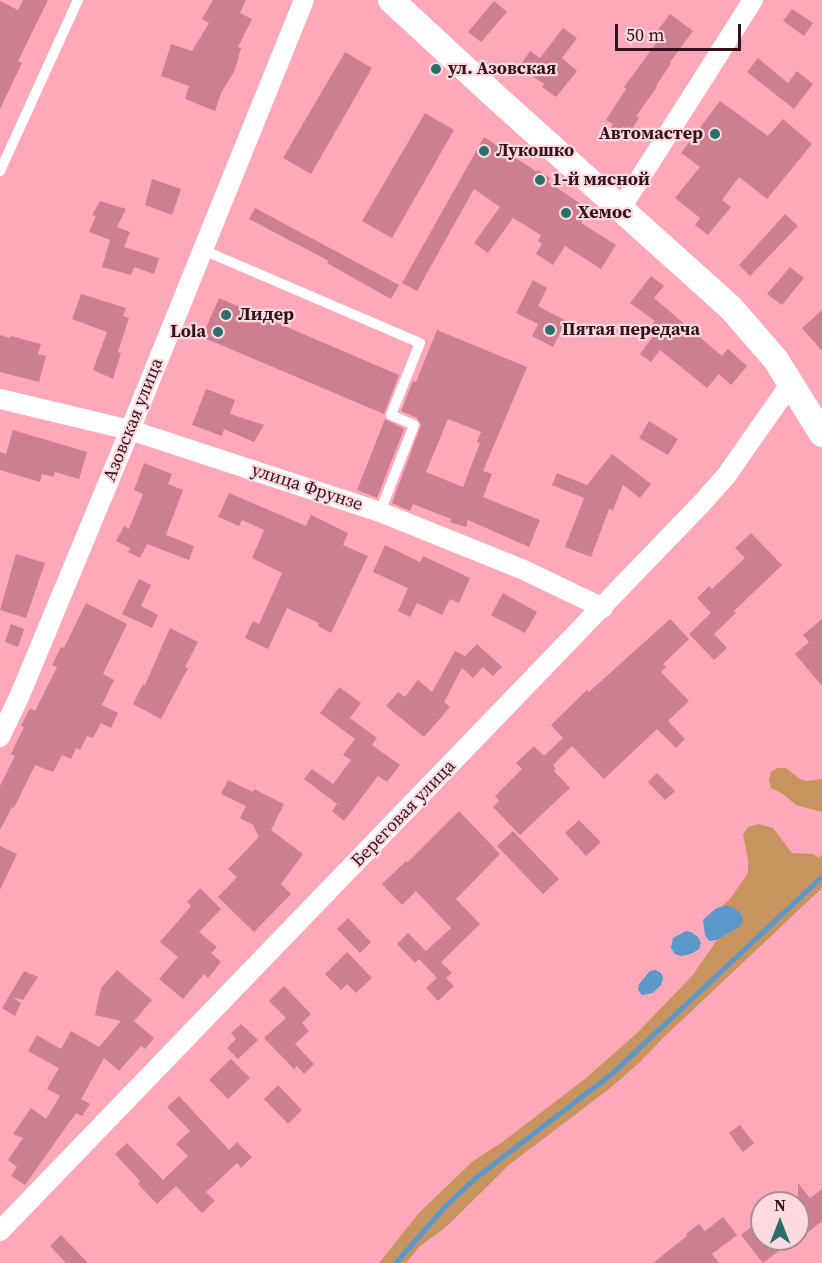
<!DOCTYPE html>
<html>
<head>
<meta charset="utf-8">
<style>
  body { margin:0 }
  #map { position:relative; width:822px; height:1263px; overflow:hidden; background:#fea8ba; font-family:"Source Serif 4",serif }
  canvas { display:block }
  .north { position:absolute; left:750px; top:1191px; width:60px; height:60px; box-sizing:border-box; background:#fedae0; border:2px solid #ad8a91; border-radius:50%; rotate:0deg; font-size:16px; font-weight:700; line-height:24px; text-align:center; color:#33131b }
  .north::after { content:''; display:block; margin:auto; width:21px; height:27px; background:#287069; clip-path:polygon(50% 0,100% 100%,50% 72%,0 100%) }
  .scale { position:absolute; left:615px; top:24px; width:126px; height:27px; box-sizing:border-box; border:3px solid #33131b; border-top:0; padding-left:8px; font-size:18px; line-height:21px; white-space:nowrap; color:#33131b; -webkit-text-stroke:4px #fedae0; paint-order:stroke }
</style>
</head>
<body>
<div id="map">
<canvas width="822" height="1263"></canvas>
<div class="north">N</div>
<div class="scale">50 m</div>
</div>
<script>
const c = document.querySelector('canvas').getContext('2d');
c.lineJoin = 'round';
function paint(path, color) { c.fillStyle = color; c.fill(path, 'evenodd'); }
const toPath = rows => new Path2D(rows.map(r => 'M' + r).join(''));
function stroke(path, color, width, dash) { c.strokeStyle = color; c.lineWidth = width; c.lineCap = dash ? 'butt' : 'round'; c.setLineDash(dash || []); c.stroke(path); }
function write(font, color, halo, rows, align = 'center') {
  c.font = font + ' "Source Serif 4",serif'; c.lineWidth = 4.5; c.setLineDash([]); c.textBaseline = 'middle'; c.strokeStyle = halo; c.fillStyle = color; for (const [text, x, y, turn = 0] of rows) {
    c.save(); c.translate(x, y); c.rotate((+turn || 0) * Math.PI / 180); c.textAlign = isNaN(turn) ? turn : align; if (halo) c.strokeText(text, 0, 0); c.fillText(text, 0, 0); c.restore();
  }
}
paint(toPath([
  [777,768,786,768,800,779,807,781,822,779,822,812,796,805,783,794,771,788,769,780,771,772],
  [758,824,773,828,792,853,813,854,819,858,822,854,822,888,662,1039,638,1064,609,1089,510,1164,446,1227,420,1246,406,1263,379,1263,419,1213,473,1161,501,1143,585,1079,637,1033,692,976,717,940,740,927,726,905,721,907,730,899,748,873,748,860,743,834,748,827]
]), '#c7935e');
paint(toPath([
  [726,905,734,908,740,913,743,920,740,927,717,940,709,941,705,935,703,920,715,909],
  [686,931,691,932,698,937,701,943,699,949,691,954,681,956,675,954,671,948,673,938],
  [656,970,661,973,663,978,661,985,653,993,642,995,638,990,639,984,650,971]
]), '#5d98ca');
stroke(toPath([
  [396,1263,446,1206,477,1177,612,1074,822,877]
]), '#5d98ca', 5);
paint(toPath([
  [23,0,48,0,18,61,22,63,0,109,0,1,18,10],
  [213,0,246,0,240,13,252,19,238,47,241,48,235,70,221,93,215,111,185,99,189,86,161,76,171,44,192,51,209,23,202,19],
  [494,1,507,12,481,42,468,32],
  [792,9,813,23,804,36,783,21],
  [670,14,693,31,670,62,671,63,656,86,657,87,636,116,639,118,623,142,608,133,613,124,606,120,626,89,624,87,663,34,658,30],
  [563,28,577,38,562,58,577,71,556,97,542,87,544,84,519,67,530,51,540,58],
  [345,52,372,68,311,174,283,158],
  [758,58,788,83,797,71,813,84,794,109,747,72],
  [720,101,768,136,783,119,812,144,767,199,739,177,722,200,731,207,708,235,695,225,700,218,675,198,700,167,681,153],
  [425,113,454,130,392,238,362,221],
  [484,137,537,172,538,170,550,178,548,182,590,210,581,223,616,245,601,269,565,246,553,265,536,254,542,244,538,241,541,235,513,218,488,253,474,243,500,207,474,189,417,291,402,283],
  [152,179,181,189,172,215,145,205],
  [100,201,126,209,117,227,130,232,124,247,159,258,154,274,134,267,131,275,102,267,110,240,89,232,96,216,92,215],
  [255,208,399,285,391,299,327,263,329,261,249,219],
  [785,214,798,226,750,276,739,265],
  [790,267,804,278,782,305,767,294],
  [651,276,664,286,654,298,722,356,728,349,747,366,731,385,719,374,707,388,660,350,651,362,640,354,657,331,651,326,655,321,630,303],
  [533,280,547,288,538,306,566,321,553,347,532,336,538,324,516,313],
  [81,294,126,308,123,316,129,318,118,352,121,353,113,379,93,370,107,332,72,319],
  [219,298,399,375,384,414,202,337],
  [822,310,822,351,802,328],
  [437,330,527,367,483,471,492,474,483,497,540,520,529,547,468,520,466,527,450,522,451,519,413,504,410,511,392,503,421,425,417,418,401,411,413,381,416,382],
  [448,419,481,432,477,442,480,443,463,487,426,472],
  [0,335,10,338,11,336,41,344,38,354,46,356,39,382,0,372],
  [206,389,235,400,230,414,264,425,254,442,224,429,222,436,192,425],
  [385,419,404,429,377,498,357,490],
  [649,421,678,439,668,455,639,438],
  [13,430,87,452,79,479,55,472,54,477,42,474,40,482,0,470,0,452,6,454],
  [612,454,651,484,640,498,623,485,613,510,609,509,591,557,565,547,584,498,552,485,557,473,587,485],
  [144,463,172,474,168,484,183,490,166,535,194,546,189,560,147,544,140,558,128,552,130,548,116,541,124,526,129,529,143,494,134,490],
  [229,493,306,526,311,515,348,533,343,545,368,556,331,633,318,626,319,623,287,608,268,649,245,638,253,621,259,624,282,573,252,558,264,530,242,520,239,526,218,517],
  [751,533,782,565,734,611,736,613,714,634,727,648,714,660,689,634,711,613,697,598,709,586,712,589,745,558,735,548],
  [385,545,420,562,423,556,470,578,459,603,450,599,442,615,417,603,410,617,398,611,408,588,373,572],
  [16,554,45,563,26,618,0,610],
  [139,579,151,585,141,606,158,615,152,628,122,614],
  [503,593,537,612,525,633,491,615],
  [86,603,127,624,103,674,114,680,102,705,118,713,111,728,101,723,93,738,87,736,80,750,76,748,71,759,62,755,53,772,35,765,14,808,12,807,0,830,0,786,15,756,11,754,24,727,21,726,30,708,35,711,57,667,52,665,61,647,64,648],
  [670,619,689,639,663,664,666,667,661,672,689,701,668,721,685,739,676,748,657,729,604,779,572,746,553,765,556,769,554,771,570,788,520,835,493,807,499,801,495,796,522,769,516,763,534,746,544,756,563,738,551,725,587,690,589,692],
  [822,619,822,686,795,654,809,642,803,635],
  [11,624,24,629,18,647,5,642],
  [170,628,198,642,185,667,188,668,161,719,133,704,143,684,145,685],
  [477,644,502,667,493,676,483,667,473,678,462,668,444,702,450,707,424,737,386,706,398,692,405,697,418,680,432,692,455,651,465,656],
  [339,687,361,703,350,718,377,738,372,745,400,765,387,782,378,776,344,821,332,811,337,804,304,779,312,769,333,784,351,760,343,755,355,739,320,713],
  [657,773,675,791,665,800,648,782],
  [228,780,253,792,254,789,284,804,271,830,303,854,281,884,291,894,254,932,218,897,237,877,228,869,259,837,253,825,240,818,246,806,221,794],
  [459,811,500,854,456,899,480,924,441,962,452,973,446,978,454,986,438,1001,426,988,437,978,419,959,415,963,397,944,408,933,426,951,451,928,416,891,402,905,382,884,406,861,408,862],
  [579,820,601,842,586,856,565,833],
  [513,831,559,879,543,894,497,846],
  [0,846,17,854,0,890],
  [200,888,221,909,199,932,217,947,211,953,221,962,208,978,204,974,183,999,159,979,178,957,160,942,191,906,187,902],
  [348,918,371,942,360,953,337,929],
  [347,952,372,978,356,993,347,984,341,990,325,974],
  [117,970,152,1000,134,1021,154,1038,145,1049,141,1046,119,1071,104,1058,81,1099,90,1104,82,1116,76,1113,25,1185,11,1176,17,1167,8,1160,23,1138,13,1134,31,1108,46,1119,60,1096,47,1089,59,1068,28,1051,37,1035,61,1049,71,1031,99,1047,121,1021,95,1015,101,988],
  [24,971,38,977,23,1000,12,997,21,1003,15,1016,2,1008],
  [284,986,311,1014,302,1023,309,1031,295,1044,314,1064,304,1074,297,1066,294,1069,264,1038,286,1018,269,1001],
  [241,1024,258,1040,238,1059,227,1048,236,1039,231,1033],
  [231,1059,250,1078,228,1099,209,1080],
  [278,1085,302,1110,288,1124,264,1099],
  [179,1096,229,1150,237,1142,252,1157,241,1168,237,1163,206,1192,215,1201,202,1213,176,1186,157,1204,138,1184,140,1181,115,1154,127,1143,163,1180,188,1156,176,1144,190,1131,167,1107],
  [740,1125,754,1143,743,1152,729,1133],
  [798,1183,810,1198,822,1189,822,1221,798,1240],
  [723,1217,737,1235,712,1254,719,1263,653,1263,687,1236,686,1234,699,1224,705,1231],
  [755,1224,762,1233,762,1239,794,1239,763,1263,741,1235],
  [61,1235,88,1263,66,1263,50,1246]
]), '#cc7f90');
stroke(toPath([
  [0,171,78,0],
  [203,250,420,343,391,415,414,425,380,512]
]), '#fff', 10);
stroke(toPath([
  [621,208,753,0],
  [0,399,130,430,380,512,524,570,603,608],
  [0,737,20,695,130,430,304,0],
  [0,1231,701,504,726,476,791,383]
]), '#fff', 20);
stroke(toPath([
  [391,0,496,97,731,308,776,360,822,434]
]), '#fff', 26);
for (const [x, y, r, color] of [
  [436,69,6,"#287069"],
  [715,134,6,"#287069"],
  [484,151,6,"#287069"],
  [540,180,6,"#287069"],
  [566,213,6,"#287069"],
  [226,315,6,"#287069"],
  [550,330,6,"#287069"],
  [218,332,6,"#287069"]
]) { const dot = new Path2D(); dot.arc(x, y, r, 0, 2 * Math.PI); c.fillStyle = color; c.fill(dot); stroke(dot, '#fedae0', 2); }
write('bold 18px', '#33131b', '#fedae0', [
  ["ул. Азовская",448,69],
  ["Автомастер",703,134,"right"],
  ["Лукошко",496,151],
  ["1-й мясной",552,180],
  ["Хемос",578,213],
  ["Лидер",238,315],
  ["Пятая передача",562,330],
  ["Lola",206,332,"right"]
], 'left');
write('18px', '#33131b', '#fedae0', [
  ["Азовская улица",134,420,-68],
  ["улица Фрунзе",307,488,18],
  ["Береговая улица",404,814,-46]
]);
</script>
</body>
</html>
